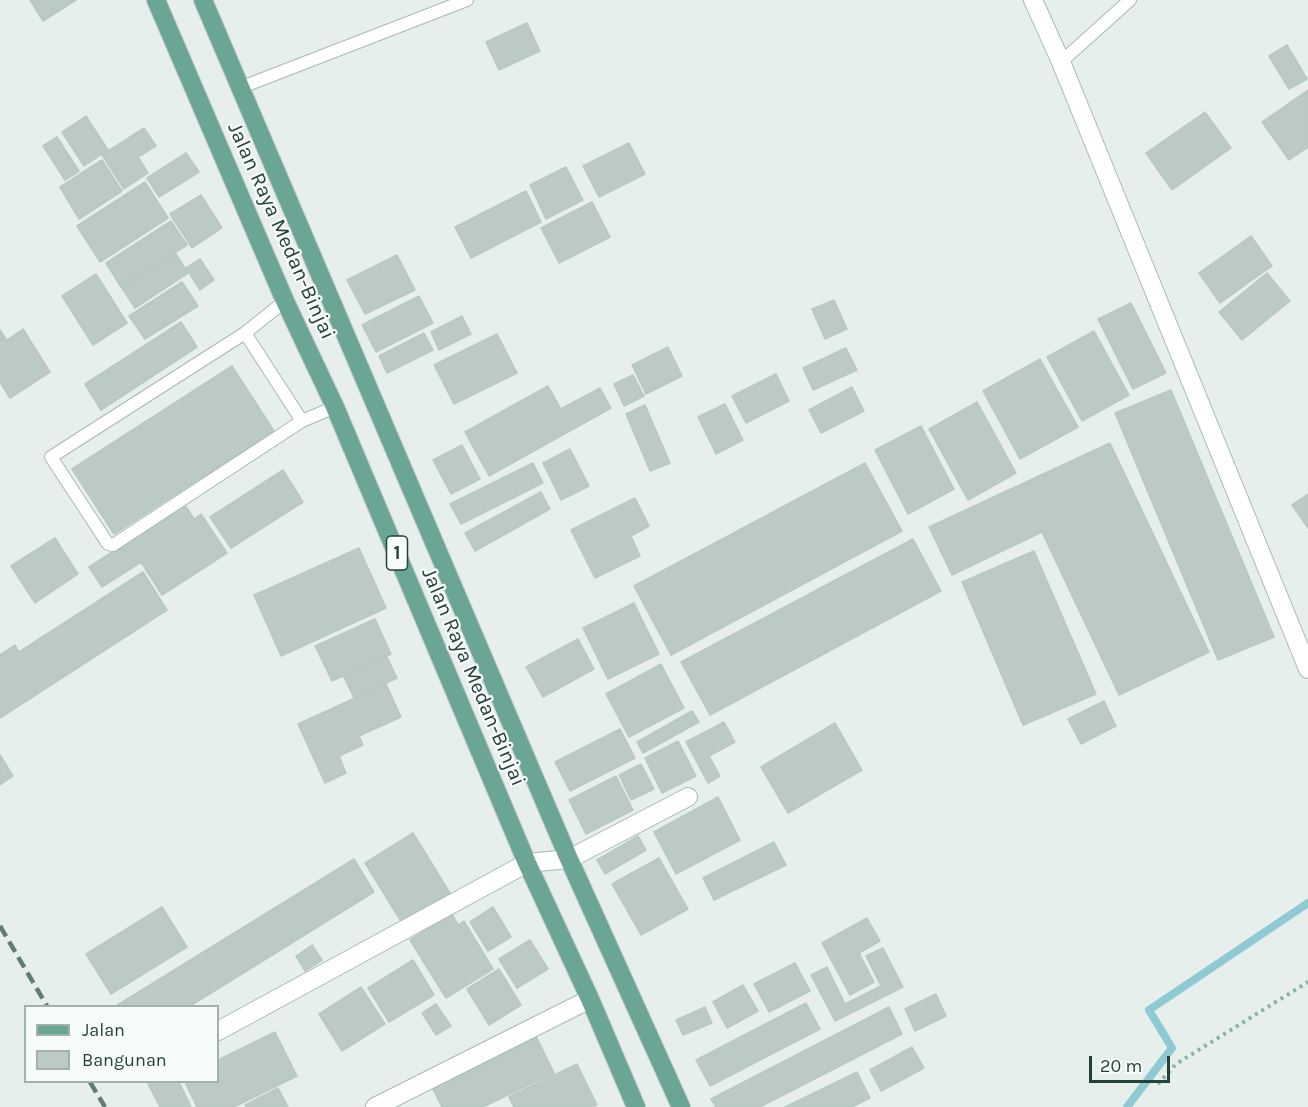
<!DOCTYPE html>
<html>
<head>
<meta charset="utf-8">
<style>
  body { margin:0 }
  #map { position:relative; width:1308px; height:1107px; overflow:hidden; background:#e6efeb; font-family:Karla,sans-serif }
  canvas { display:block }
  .legend { position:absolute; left:24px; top:1005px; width:195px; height:78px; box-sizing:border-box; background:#f7fbf9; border:2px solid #a3b1ad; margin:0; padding:8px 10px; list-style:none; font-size:18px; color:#24423a }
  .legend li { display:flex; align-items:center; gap:12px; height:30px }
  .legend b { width:30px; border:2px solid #a3b1ad }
  .scale { position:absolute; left:1089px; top:1056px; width:81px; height:27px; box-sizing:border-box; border:3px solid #24423a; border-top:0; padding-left:8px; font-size:18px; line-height:21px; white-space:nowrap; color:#24423a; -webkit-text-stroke:4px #f7fbf9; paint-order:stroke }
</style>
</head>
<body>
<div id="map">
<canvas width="1308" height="1107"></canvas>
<ul class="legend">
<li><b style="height:8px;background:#6aa596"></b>Jalan</li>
<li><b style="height:16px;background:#bbcac4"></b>Bangunan</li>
</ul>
<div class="scale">20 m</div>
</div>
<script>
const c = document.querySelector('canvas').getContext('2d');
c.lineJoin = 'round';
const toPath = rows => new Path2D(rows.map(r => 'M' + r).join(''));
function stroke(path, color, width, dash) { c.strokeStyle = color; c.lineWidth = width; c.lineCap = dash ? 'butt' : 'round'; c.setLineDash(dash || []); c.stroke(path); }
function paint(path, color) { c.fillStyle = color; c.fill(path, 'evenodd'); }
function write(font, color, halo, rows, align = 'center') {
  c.font = font + ' Karla,sans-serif'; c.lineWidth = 4.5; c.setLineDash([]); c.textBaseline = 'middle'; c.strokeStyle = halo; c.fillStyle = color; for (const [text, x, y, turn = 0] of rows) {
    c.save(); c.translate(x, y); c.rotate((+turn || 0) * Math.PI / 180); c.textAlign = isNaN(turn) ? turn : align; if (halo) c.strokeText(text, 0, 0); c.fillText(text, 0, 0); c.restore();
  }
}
stroke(toPath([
  [1127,1107,1172,1048,1149,1010,1308,903]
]), '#8ec9d4', 8);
const building = toPath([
  [30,0,76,0,43,21,30,0],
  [527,23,540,51,499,70,486,42,527,23],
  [1287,45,1307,79,1289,89,1269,56,1287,45],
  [1308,90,1308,147,1289,160,1262,122,1308,90],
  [1205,112,1231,148,1172,190,1146,153,1205,112],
  [86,116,108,150,84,166,62,132,86,116],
  [144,128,156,146,138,157,148,173,124,189,102,155,144,128],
  [57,137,79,171,65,180,43,146,57,137],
  [629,143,645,174,599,197,583,166,629,143],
  [186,153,199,172,159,197,147,178,186,153],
  [102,160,122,191,79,219,60,187,102,160],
  [566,167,583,200,546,219,530,185,566,167],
  [145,182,168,218,100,262,77,226,145,182],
  [526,191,541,222,471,258,455,227,526,191],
  [201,195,222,228,192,248,170,214,201,195],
  [592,202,610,237,559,263,541,228,592,202],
  [171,221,187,245,121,287,106,263,171,221],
  [1251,236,1272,266,1220,303,1199,273,1251,236],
  [176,254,188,273,135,308,122,288,176,254],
  [397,255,415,290,365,314,347,280,397,255],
  [200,259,214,280,200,290,186,268,200,259],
  [1267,273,1290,301,1242,340,1219,312,1267,273],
  [96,274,127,323,93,345,62,296,96,274],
  [182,282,198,306,145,339,129,316,182,282],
  [419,296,433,323,376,352,362,325,419,296],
  [834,300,847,329,825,339,812,309,834,300],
  [1131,303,1166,373,1133,389,1098,319,1131,303],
  [462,316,471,334,439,350,431,332,462,316],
  [181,322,197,347,101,410,85,384,181,322],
  [23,329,50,372,10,398,0,382,0,345,23,329],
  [0,330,6,339,0,343,0,330],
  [1094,331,1129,395,1082,421,1047,357,1094,331],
  [424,333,433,350,387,373,379,356,424,333],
  [497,334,517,373,454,404,434,365,497,334],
  [668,347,682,376,646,394,632,365,668,347],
  [846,348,857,370,813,390,803,368,846,348],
  [1040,359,1078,427,1020,459,983,391,1040,359],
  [232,366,274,431,114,534,72,469,232,366],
  [776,374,789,401,746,423,732,396,776,374],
  [633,375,644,396,624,406,614,384,633,375],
  [548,386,561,409,600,388,611,408,489,476,465,432,548,386],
  [852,387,864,411,821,433,809,410,852,387],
  [1171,390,1274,637,1218,660,1115,413,1171,390],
  [977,402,1016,473,968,500,929,429,977,402],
  [725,404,743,440,716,454,698,417,725,404],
  [645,405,670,463,650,471,626,414,645,405],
  [921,426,954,489,908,514,875,450,921,426],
  [1110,443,1209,652,1119,695,1042,532,952,575,929,527,1110,443],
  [462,445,480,479,451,494,433,460,462,445],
  [570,449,589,486,561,500,543,463,570,449],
  [533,463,543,483,461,524,450,504,533,463],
  [865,463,902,531,671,655,634,586,865,463],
  [283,470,303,502,231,548,210,517,283,470],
  [541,492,550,509,475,551,465,533,541,492],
  [1308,494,1308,528,1292,505,1308,494],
  [635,498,649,526,631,536,640,556,595,578,571,530,635,498],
  [185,505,194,519,201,514,227,553,162,595,141,562,102,587,89,567,185,505],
  [55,538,78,574,35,603,11,566,55,538],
  [913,539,941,591,710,715,681,662,913,539],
  [359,548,386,608,281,656,254,595,359,548],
  [1034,551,1096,694,1023,725,962,582,1034,551],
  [143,572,167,610,0,718,0,655,15,645,19,652,143,572],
  [634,603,659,654,608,679,583,628,634,603],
  [375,619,391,654,332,681,315,646,375,619],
  [578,639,594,669,543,697,526,667,578,639],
  [387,657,397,678,354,698,344,677,387,657],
  [661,664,684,708,629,737,606,694,661,664],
  [386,684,401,717,359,736,363,745,339,756,346,773,325,783,298,724,386,684],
  [1104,701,1116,726,1081,744,1068,719,1104,701],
  [692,711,699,722,643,753,637,742,692,711],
  [724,722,735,742,709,756,720,776,708,783,686,742,724,722],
  [835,723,862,770,788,813,761,767,835,723],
  [620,729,635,758,570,791,555,762,620,729],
  [678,741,696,776,662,793,645,758,678,741],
  [0,755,13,776,0,785,0,755],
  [641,764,654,789,631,800,619,775,641,764],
  [616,776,633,810,586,834,569,800,616,776],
  [718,797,740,840,676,874,654,832,718,797],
  [413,833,450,893,402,923,365,863,413,833],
  [638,836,646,850,605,874,597,860,638,836],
  [774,842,786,865,714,900,703,878,774,842],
  [659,858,688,909,641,935,612,884,659,858],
  [354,859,374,892,190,1006,116,1006,354,859],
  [162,907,187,947,111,994,86,954,162,907],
  [493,907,511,937,488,951,470,922,493,907],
  [452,914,458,925,464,921,493,969,446,998,410,940,452,914],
  [867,918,880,941,859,953,874,982,850,995,822,943,867,918],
  [530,940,548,969,517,988,499,959,530,940],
  [312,945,322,960,305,971,296,956,312,945],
  [883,948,903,987,835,1021,811,975,827,967,845,1004,881,986,866,956,883,948],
  [413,960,434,995,389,1022,368,988,413,960],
  [795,963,810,991,769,1012,754,984,795,963],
  [499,969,521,1005,489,1025,467,989,499,969],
  [743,985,758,1011,727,1028,713,1002,743,985],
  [361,987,385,1024,342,1051,319,1014,361,987],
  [936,994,946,1016,915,1031,905,1009,936,994],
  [806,1003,820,1029,710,1086,696,1060,806,1003],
  [436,1004,451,1026,436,1035,422,1013,436,1004],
  [705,1007,712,1023,683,1035,676,1020,705,1007],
  [889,1007,902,1034,760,1107,716,1107,711,1099,889,1007],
  [275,1032,297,1076,234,1107,197,1107,185,1082,218,1082,218,1060,275,1032],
  [535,1034,554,1073,483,1107,442,1107,431,1085,535,1034],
  [912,1047,924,1068,881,1091,870,1070,912,1047],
  [577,1064,597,1105,592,1107,514,1107,509,1097,577,1064],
  [857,1072,870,1098,852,1107,785,1107,857,1072],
  [147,1082,179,1082,191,1107,160,1107,147,1082],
  [278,1088,288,1107,246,1107,245,1105,278,1088]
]);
paint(building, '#bbcac4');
stroke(building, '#b8c9c2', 1.5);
const service = toPath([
  [1061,62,1130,0],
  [242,87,467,0],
  [285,301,245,333,51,457,108,544,113,545,302,421,335,407],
  [245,333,302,421]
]);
const minor = toPath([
  [1033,0,1061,62,1308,669],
  [218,1031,527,863,569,859,688,797],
  [375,1107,590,999]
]);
const primary = toPath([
  [156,0,285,301,335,407,527,863,590,999,636,1107],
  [203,0,569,859,681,1107]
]);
stroke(service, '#a8b8b2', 14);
stroke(minor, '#a8b8b2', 20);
stroke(primary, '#c2cac8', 20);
stroke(toPath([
  [1158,1084,1176,1064,1308,982]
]), '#86b3a5', 4, [3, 4.5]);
stroke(service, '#fff', 12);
stroke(minor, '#fff', 18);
stroke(primary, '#6aa596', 18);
stroke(toPath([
  [0,926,47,1006],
  [90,1082,105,1107]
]), '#5f7d75', 4.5, [12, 6]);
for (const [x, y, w] of [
  [397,553,21]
]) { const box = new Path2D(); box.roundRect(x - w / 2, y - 17, w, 34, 4.5); c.fillStyle = '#f7fbf9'; c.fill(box); stroke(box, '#24423a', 1.5); }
write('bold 20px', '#24423a', null, [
  ["1",397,553]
]);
write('21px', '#24423a', '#f7fbf9', [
  ["Jalan Raya Medan-Binjai",281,231,66],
  ["Jalan Raya Medan-Binjai",473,677,67]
]);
</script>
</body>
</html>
